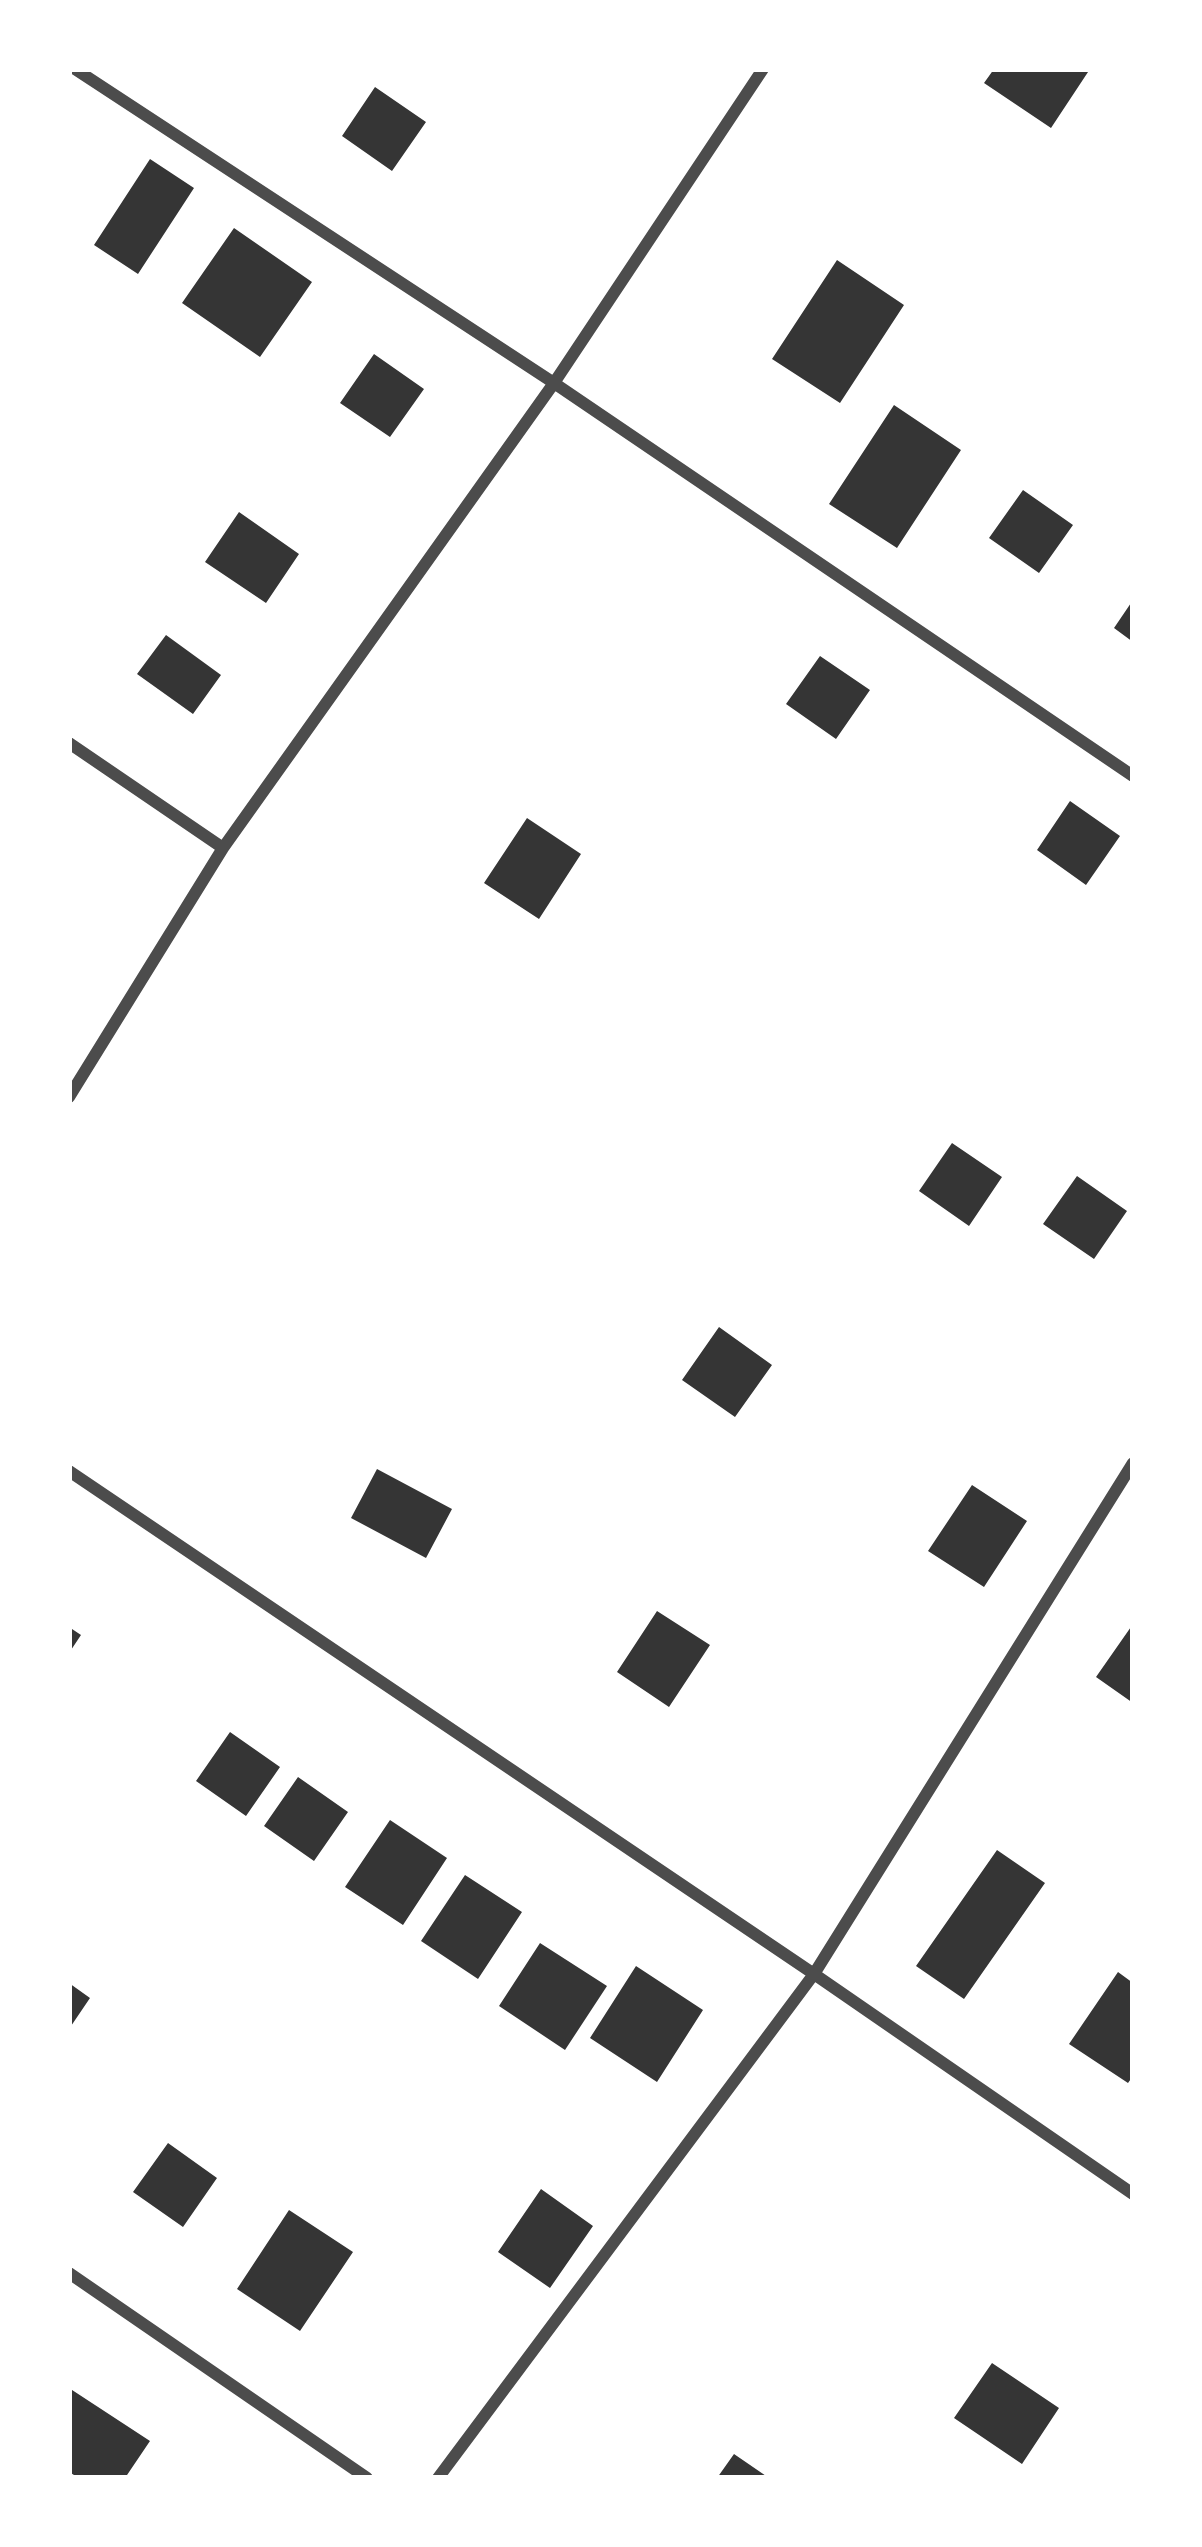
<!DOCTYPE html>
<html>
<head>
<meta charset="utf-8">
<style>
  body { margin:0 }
  #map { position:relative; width:1202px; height:2547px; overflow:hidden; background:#fff; font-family:"IBM Plex Sans",sans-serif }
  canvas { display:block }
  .frame { position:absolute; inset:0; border:72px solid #fff; pointer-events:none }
</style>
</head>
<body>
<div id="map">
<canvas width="1202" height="2547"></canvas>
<div class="frame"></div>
</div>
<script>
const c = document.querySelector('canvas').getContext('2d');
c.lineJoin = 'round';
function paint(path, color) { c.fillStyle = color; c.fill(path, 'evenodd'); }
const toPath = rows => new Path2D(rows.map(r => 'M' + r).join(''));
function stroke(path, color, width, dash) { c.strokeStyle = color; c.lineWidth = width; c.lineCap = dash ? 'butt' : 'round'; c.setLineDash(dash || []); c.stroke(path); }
paint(toPath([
  [994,69,1090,69,1051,128,984,83],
  [375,87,426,122,392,171,342,136],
  [150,159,194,188,138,274,94,245],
  [234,228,312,282,260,357,182,303],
  [837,260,904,305,840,403,772,359],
  [374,354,424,389,390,437,340,403],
  [894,405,961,450,897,548,829,504],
  [1023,490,1073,525,1039,573,989,538],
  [239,512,299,554,266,603,205,562],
  [1133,600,1133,642,1114,628],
  [166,635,221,675,193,714,137,674],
  [820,656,870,690,836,739,786,704],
  [1070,801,1120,836,1086,885,1037,850],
  [527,818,581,854,539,919,484,883],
  [952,1143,1002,1177,969,1226,919,1191],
  [1077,1176,1127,1211,1094,1259,1043,1224],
  [719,1327,772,1365,735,1417,682,1380],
  [377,1469,452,1509,426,1558,351,1518],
  [972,1485,1027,1521,984,1587,928,1551],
  [657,1611,710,1645,669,1707,617,1672],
  [1133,1624,1133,1703,1096,1677],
  [69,1627,81,1635,69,1653],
  [230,1732,280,1767,246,1816,196,1781],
  [298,1777,348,1812,314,1861,264,1826],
  [390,1820,447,1858,403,1925,345,1887],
  [997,1850,1045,1883,964,1999,916,1966],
  [465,1875,522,1912,478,1979,421,1941],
  [540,1943,607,1986,565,2050,499,2006],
  [636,1966,703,2010,657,2082,590,2038],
  [1118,1972,1133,1983,1133,2076,1128,2083,1069,2044],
  [69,1983,90,1998,69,2029],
  [168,2143,217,2178,183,2227,133,2192],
  [541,2189,593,2226,550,2288,498,2252],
  [289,2210,353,2252,300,2331,237,2289],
  [992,2363,1059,2408,1022,2464,954,2418],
  [69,2388,150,2441,125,2478,79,2478,69,2472],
  [734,2454,769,2478,717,2478]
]), '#353535');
stroke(toPath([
  [75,69,554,383,1133,776],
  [69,743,223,848],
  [69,1097,223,848,554,383,763,69],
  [69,1471,814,1974,1133,2194],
  [69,2273,367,2478],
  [438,2478,814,1974,1133,1463]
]), '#4c4c4c', 12);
</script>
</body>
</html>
